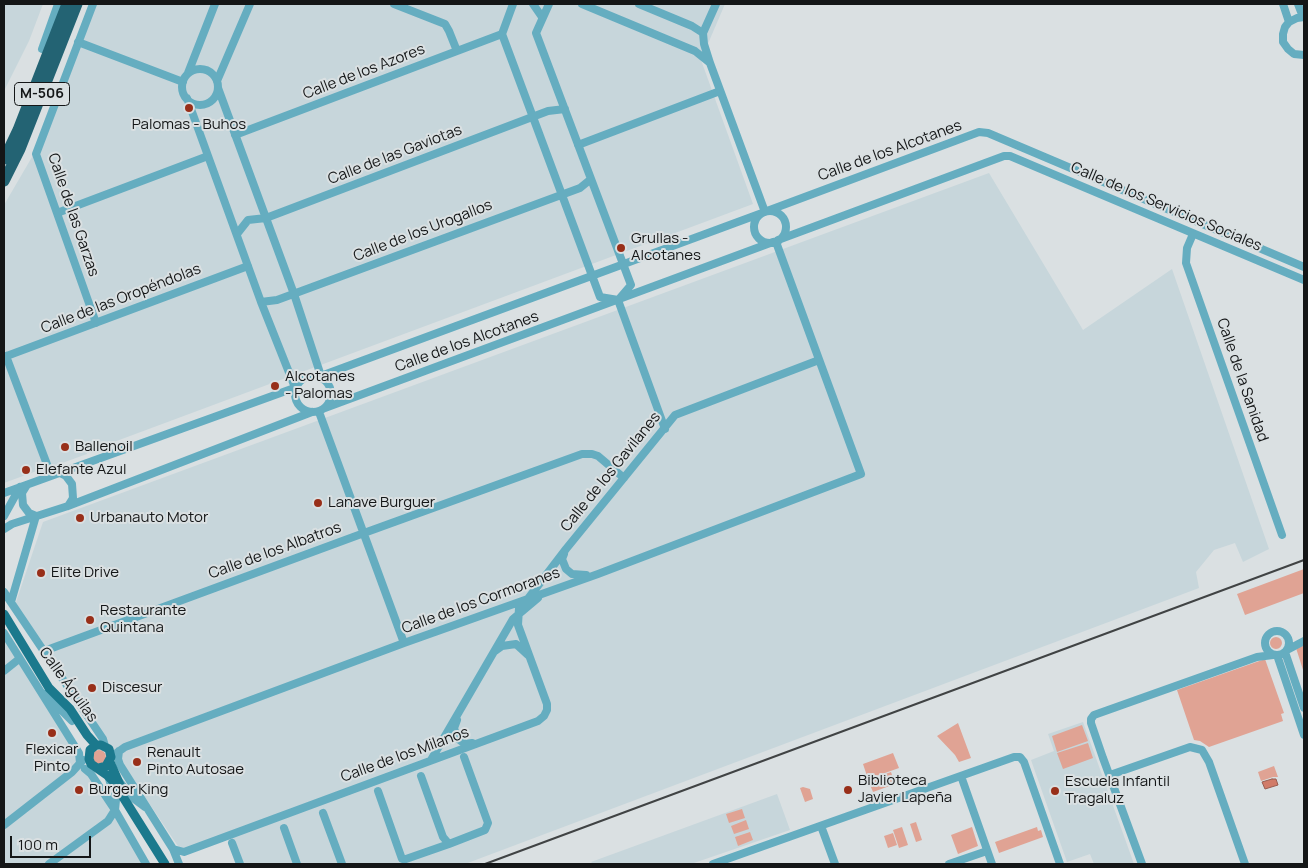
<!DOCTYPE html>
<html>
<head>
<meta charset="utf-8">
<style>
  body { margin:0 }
  #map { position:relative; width:1308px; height:868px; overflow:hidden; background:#dae0e2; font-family:Manrope,sans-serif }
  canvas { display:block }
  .frame { position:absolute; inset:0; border:5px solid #141617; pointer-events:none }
  .scale { position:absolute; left:10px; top:836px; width:81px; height:22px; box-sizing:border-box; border:2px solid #141617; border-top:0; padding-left:6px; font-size:15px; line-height:18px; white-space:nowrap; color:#141617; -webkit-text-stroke:4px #dae0e2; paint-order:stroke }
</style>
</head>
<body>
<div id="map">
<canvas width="1308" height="868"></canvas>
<div class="frame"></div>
<div class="scale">100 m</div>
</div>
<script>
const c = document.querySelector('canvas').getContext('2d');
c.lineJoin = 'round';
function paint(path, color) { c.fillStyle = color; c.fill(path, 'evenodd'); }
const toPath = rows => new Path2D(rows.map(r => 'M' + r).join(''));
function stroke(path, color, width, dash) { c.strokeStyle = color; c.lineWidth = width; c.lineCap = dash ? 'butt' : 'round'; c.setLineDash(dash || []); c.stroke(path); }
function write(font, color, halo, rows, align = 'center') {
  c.font = font + ' Manrope,sans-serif'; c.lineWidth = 4; c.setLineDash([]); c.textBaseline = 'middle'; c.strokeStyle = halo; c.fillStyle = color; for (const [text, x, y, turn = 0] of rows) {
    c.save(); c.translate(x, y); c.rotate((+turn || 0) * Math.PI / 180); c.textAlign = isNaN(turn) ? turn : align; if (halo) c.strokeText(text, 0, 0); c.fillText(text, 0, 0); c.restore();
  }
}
paint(toPath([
  [4,4,43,4,29,41,4,91],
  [89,4,725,4,701,60,753,204,87,452,87,454,54,466,53,465,4,483,4,205,32,157],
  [989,173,1083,330,1172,269,1269,549,1243,562,1235,543,1214,550,1196,572,1199,588,465,864,237,864,227,835,182,852,15,605,43,522],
  [4,637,79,756,149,864,4,864],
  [1083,722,1134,864,1094,864,1090,854,1067,862,1031,760,1054,751,1048,734],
  [777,794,790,830,691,864,593,864,591,862]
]), '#c7d6db');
paint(toPath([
  [1304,569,1304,593,1245,615,1237,594],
  '1270 643a6 6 0 1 1 12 0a6 6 0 1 1-12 0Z',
  [1304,645,1304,673,1296,648],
  [1265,659,1284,713,1281,714,1283,721,1209,747,1200,741,1194,740,1177,690],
  [958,723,971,758,959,762,955,755,937,736],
  [1082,725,1088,741,1057,752,1052,736],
  [1088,743,1093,758,1063,769,1057,753],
  '92 757a7 7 0 1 1 14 0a7 7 0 1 1-14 0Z',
  [893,753,899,768,868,779,863,764],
  [1274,766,1278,777,1273,777,1261,781,1258,772],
  [891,772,895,784,873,792,868,780],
  [803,787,810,789,813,799,805,802,800,788],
  [742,809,745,818,729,823,726,814],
  [746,820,749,829,734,834,731,826],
  [916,822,922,840,916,842,910,824],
  [902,827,908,845,899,848,893,830],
  [972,827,978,846,958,854,951,835],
  [1037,827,1038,831,1041,830,1043,837,999,853,995,842],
  [750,832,753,840,738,846,735,837],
  [893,833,897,845,888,848,884,836]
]), '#e0a394');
const water = toPath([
  [1272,779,1276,779,1278,785,1265,789,1262,782,1272,779]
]);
paint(water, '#d17b68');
stroke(water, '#985d50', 1);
stroke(toPath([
  [93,4,36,154,96,323],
  [394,4,445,24,449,31,457,51],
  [513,4,502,34,600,297,618,300],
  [533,4,542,17],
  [549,4,536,33,631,285,619,299],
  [582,4,695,51,710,63],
  [639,4,692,26,703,33,704,44,710,63,765,212],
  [1283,4,1289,22],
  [1298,4,1303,17],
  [1304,17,1297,18,1289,22,1285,27,1283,34,1283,42,1288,49,1294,54,1304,55],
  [703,33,716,4],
  [78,42,183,82],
  [42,49,58,4],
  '182 87a18 18 0 1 1 36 0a18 18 0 1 1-36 0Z',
  [188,73,215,4],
  [217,81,250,4],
  [218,88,294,294,322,379],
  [187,98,261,302,296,390],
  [235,135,502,34],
  [578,145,720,91],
  [767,211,979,132,988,133,1304,267],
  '754 227a16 16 0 1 1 32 0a16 16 0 1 1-32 0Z',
  [57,213,208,156],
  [237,234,248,220,266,218,548,111,565,109],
  [1193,234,1187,248,1186,263,1282,535],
  [778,240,1004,156,1010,156,1304,280],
  [618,300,665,429],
  [261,302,277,300,580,188,591,179],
  [6,356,51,475],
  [4,357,248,266],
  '295 394a18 18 0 1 1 36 0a18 18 0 1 1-36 0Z',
  [318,377,762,213],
  [325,408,773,242],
  [319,412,404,643],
  [58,472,66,476,72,484,73,498,68,506],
  [27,485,22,493,23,505,29,513,36,516],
  [4,493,297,387],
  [4,516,20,487],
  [4,529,12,524,68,506,312,412],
  [564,554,562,559,566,569,572,574,586,575],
  [4,592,103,739,105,746],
  [11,602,36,516],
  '1265 643a12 12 0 1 1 24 0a12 12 0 1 1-24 0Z',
  [4,633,79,753,80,763],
  [1287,650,1304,641],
  [44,651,364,533,582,454,592,454,598,456,624,478],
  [495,651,502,646,516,644,528,655],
  [1285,652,1304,708],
  [1277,655,1304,735],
  [4,671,19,659],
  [45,694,72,721],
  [457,720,454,728,457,738,465,744,472,743],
  [119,751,118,759,120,765,173,849,184,852,538,721,544,716,547,710,547,704,518,625,519,608,521,603,527,600,566,549,675,415,819,360],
  [111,757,125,747,404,643,598,574,861,474,776,242],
  [431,760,513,619,538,598],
  [85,769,91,774,115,810,146,864],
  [1110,775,1190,747,1202,750,1209,762,1245,864],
  [421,776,443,837,449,844,485,830,488,823,464,757],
  [961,776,992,864],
  [118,780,133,798,145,807],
  [378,791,402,859,406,859,449,844],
  [323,813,342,864],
  [4,825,72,772,83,760],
  [821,826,835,864],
  [284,828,297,864],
  [232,843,240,864],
  [173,849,179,864],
  [49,864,108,821,115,810,116,800,109,779],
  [713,864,1014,757,1020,757,1024,762,1060,864],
  [949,864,987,851],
  [1142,864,1103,758,1091,723,1091,719,1094,715,1257,657,1273,655]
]), '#65adc0', 8);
stroke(toPath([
  [4,614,49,688,70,709,87,735,96,745],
  [110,762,120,785],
  [98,768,106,766,111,757,109,749,101,745,96,745,90,750,89,759,91,764,107,775,113,781,165,864]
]), '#1b798d', 9);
stroke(toPath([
  [4,159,18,130,67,4],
  [4,181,20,149,77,4]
]), '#236373', 11);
stroke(toPath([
  [485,864,1304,560]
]), '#404344', 2);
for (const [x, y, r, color] of [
  [189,108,5,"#982f19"],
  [621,248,5,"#982f19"],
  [275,386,5,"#982f19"],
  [65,447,5,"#982f19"],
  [26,470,5,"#982f19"],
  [318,503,5,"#982f19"],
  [80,518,5,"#982f19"],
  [41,573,5,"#982f19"],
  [90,620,5,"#982f19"],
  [92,688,5,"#982f19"],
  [52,733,5,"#982f19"],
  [137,762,5,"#982f19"],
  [79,790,5,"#982f19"],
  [848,790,5,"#982f19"],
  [1055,791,5,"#982f19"]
]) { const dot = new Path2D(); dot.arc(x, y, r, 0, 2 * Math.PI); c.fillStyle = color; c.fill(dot); stroke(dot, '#dae0e2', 2); }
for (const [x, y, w] of [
  [42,94,55]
]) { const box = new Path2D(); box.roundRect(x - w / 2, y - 11.5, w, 23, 4); c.fillStyle = '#dae0e2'; c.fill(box); stroke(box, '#141617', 1); }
write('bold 14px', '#141617', null, [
  ["M-506",42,94]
]);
write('15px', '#141617', '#dae0e2', [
  ["Calle de los Azores",364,72,-21],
  ["Calle de los Alcotanes",890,151,-20],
  ["Calle de las Gaviotas",395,155,-21],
  ["Calle de los Servicios Sociales",1166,207,23],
  ["Calle de las Garzas",73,215,71],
  ["Calle de los Urogallos",423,231,-21],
  ["Calle de las Oropéndolas",121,299,-21],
  ["Calle de los Alcotanes",467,342,-20],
  ["Calle de la Sanidad",1242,380,71],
  ["Calle de los Gavilanes",611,472,-51],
  ["Calle de los Albatros",275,551,-20],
  ["Calle de los Cormoranes",481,601,-20],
  ["Calle Águilas",68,685,54],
  ["Calle de los Milanos",405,755,-20]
]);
write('15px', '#141617', '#dae0e2', [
  ["Palomas - Buhos",189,125,"center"],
  ["Grullas -",631,239],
  ["Alcotanes",631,256],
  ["Alcotanes",285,377],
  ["- Palomas",285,394],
  ["Ballenoil",75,447],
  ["Elefante Azul",36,470],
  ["Lanave Burguer",328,503],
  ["Urbanauto Motor",90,518],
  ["Elite Drive",51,573],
  ["Restaurante",100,611],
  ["Quintana",100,628],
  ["Discesur",102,688],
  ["Flexicar",52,750,"center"],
  ["Pinto",52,767,"center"],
  ["Renault",147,753],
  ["Pinto Autosae",147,770],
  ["Biblioteca",858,781],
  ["Javier Lapeña",858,798],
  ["Escuela Infantil",1065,782],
  ["Tragaluz",1065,799],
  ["Burger King",89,790]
], 'left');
</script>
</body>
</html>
